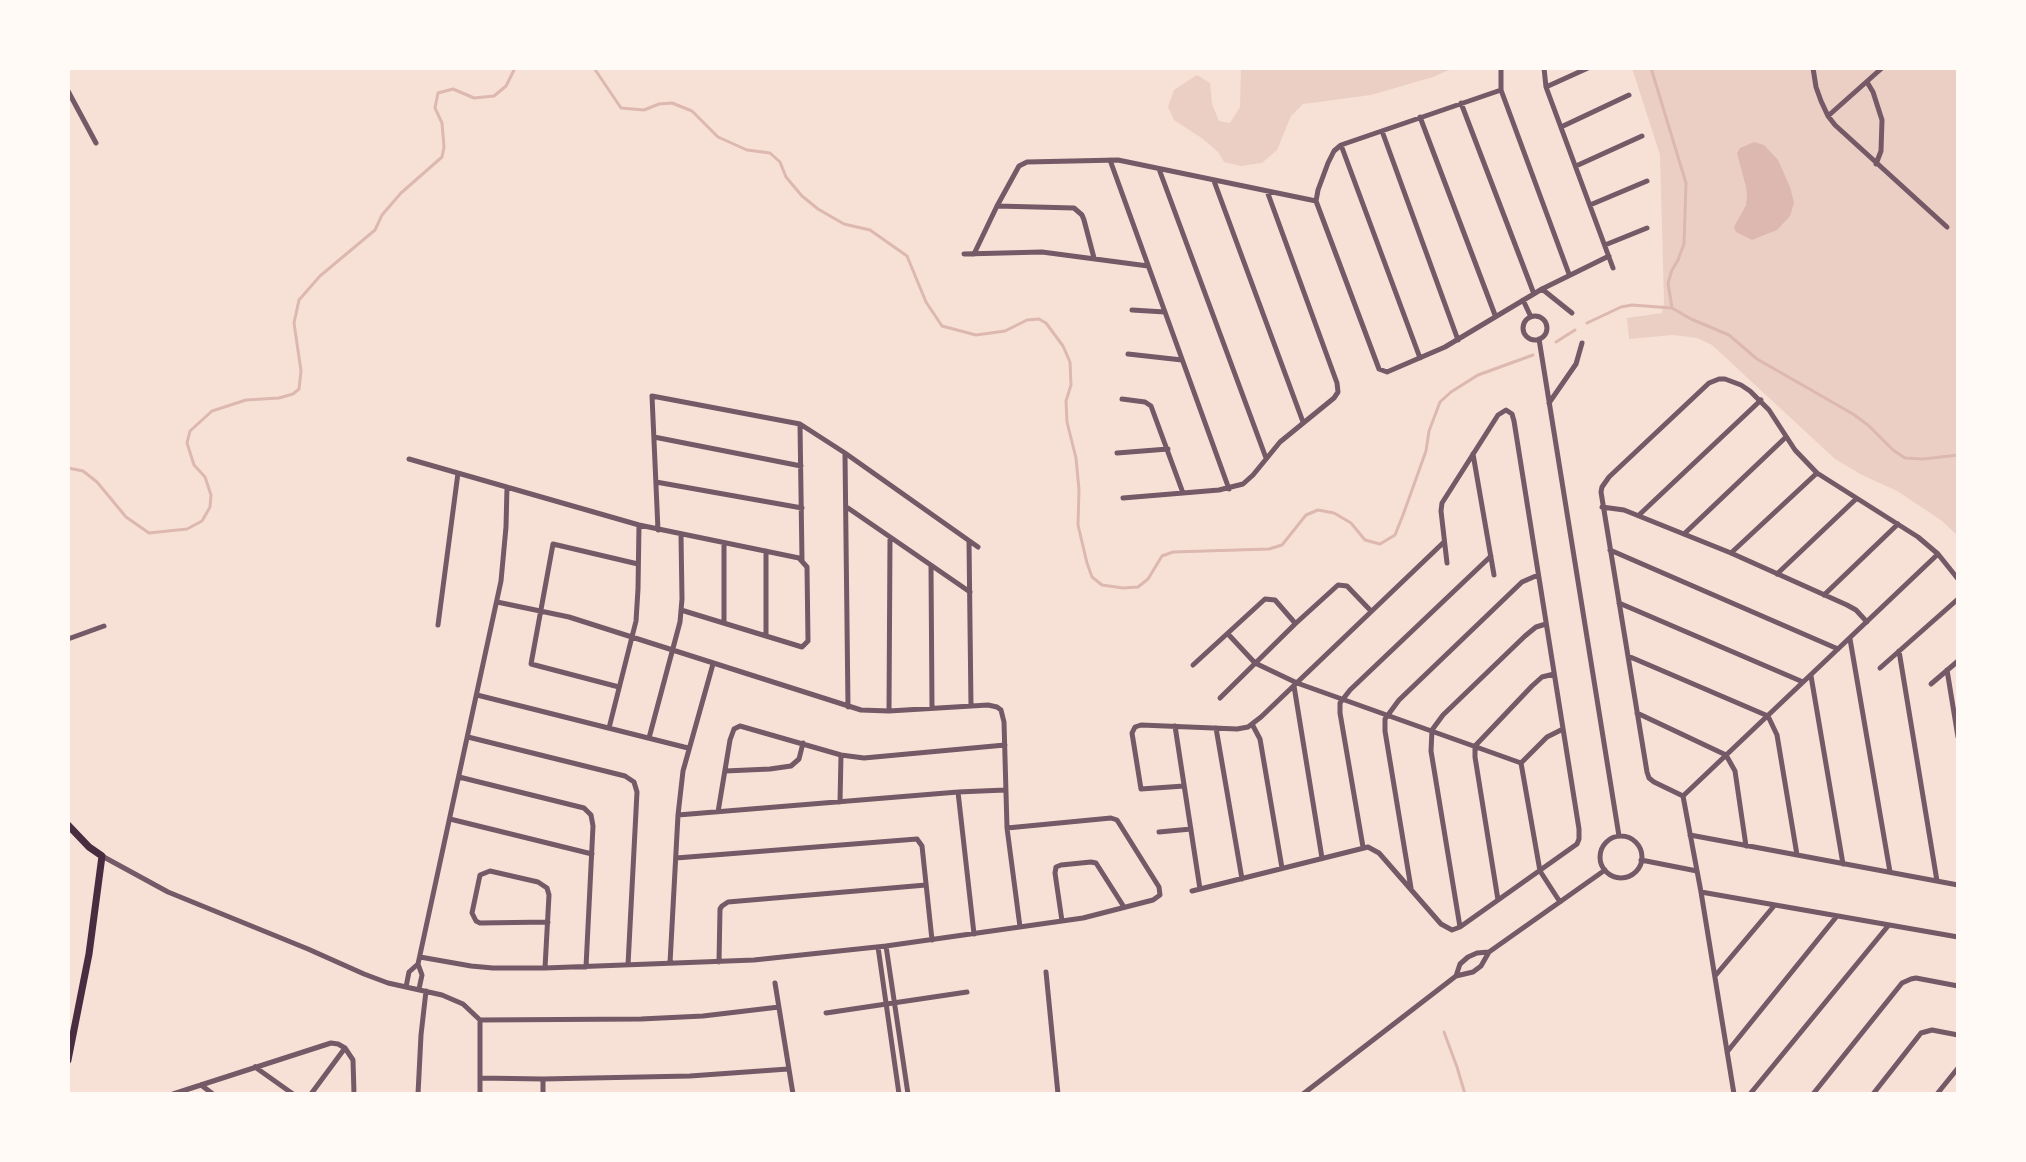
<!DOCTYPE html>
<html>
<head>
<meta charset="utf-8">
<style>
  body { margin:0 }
  #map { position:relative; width:2026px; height:1162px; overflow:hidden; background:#f7e1d7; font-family:"Nunito Sans",sans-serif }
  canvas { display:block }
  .frame { position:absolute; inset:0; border:70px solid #fffaf5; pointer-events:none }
</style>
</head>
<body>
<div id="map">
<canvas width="2026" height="1162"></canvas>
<div class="frame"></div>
</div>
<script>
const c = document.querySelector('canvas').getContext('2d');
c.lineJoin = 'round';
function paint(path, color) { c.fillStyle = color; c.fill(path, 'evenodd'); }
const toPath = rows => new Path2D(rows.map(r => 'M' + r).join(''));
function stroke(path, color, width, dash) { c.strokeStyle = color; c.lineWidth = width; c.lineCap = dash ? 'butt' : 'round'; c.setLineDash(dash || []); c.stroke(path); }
paint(toPath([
  [1241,68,1454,68,1433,77,1371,95,1303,104,1291,116,1277,150,1262,163,1241,166,1224,162,1218,152,1203,139,1174,120,1168,107,1174,90,1197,75,1210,83,1212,104,1219,121,1230,123,1240,107],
  [1632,68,1958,68,1958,536,1942,521,1897,491,1862,475,1835,459,1712,345,1697,338,1673,335,1629,339,1627,318,1662,313,1664,302,1660,155]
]), '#ebcfc5');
paint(toPath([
  [1754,142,1764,145,1778,160,1790,187,1794,203,1790,216,1777,230,1752,240,1736,232,1734,227,1746,205,1747,196,1746,187,1737,153,1740,148]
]), '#dcb8b0');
stroke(toPath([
  [594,68,621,108,644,110,659,104,672,103,692,111,718,137,747,150,770,153,780,162,786,177,802,196,818,209,844,224,870,230,907,256,926,302,942,326,976,335,1005,331,1027,320,1039,319,1046,323,1063,346,1070,362,1071,385,1066,401,1067,422,1076,458,1079,490,1078,525,1087,563,1092,577,1102,585,1123,588,1138,587,1148,579,1162,556,1173,552,1269,549,1282,545,1306,515,1318,510,1334,513,1351,523,1365,540,1380,544,1395,535,1403,515,1426,451,1429,431,1440,402,1451,392,1478,375,1533,355],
  [1651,68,1686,183,1684,244,1678,260,1672,270,1668,283,1672,308],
  [1587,323,1621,307,1632,305,1672,308,1691,319,1729,335,1757,359,1853,414,1868,425,1893,450,1905,458,1923,459,1958,455],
  [1556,342,1575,330],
  [68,468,83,471,97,482,126,517,149,533,187,529,202,521,210,507,211,495,205,477,194,465,187,443,190,431,212,411,246,400,279,398,293,394,299,389,301,371,294,323,299,300,320,276,375,230,382,215,401,193,442,157,444,147,442,123,435,108,438,93,453,89,474,98,494,96,506,86,515,68],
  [1444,1032,1457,1067,1465,1094]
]), '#dcb8b0', 3);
stroke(toPath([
  [1501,68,1501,90,1569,274],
  [1544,68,1546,87,1613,268],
  [1813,68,1816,87,1821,101,1828,116,1835,125,1947,227],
  [1867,82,1873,92,1882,120,1881,151,1876,164],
  [1546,87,1588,68],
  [1501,90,1341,145,1334,151,1328,163,1318,190,1316,201,1379,369,1387,372,1445,347,1542,289,1609,256],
  [68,91,96,143],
  [1461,103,1534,294],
  [1828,116,1882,68],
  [1420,117,1495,315],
  [1561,127,1629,95],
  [1382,131,1458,340],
  [1341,145,1420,358],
  [1110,160,1229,489],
  [1576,166,1642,136],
  [1159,169,1266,458],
  [1214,181,1303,422],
  [1590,205,1647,181],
  [997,206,1074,208,1082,215,1084,220,1094,258],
  [1605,245,1647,228],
  [964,254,1042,252,1148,266],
  [974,254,997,206,1019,166,1027,162,1118,160,1316,201],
  [1542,289,1572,313],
  [1523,300,1531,317],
  [1132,310,1165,312],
  '1523 328a12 12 0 1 1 24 0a12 12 0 1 1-24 0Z',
  [1539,339,1619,836],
  [1128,354,1182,360],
  [1122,399,1145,402,1151,406,1183,493],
  [1549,403,1576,364,1582,343],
  [800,425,802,560],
  [654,437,801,466],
  [1117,453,1168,449],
  [845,454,848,707],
  [1473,454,1494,575],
  [409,459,639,525,799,558,807,567,808,641,802,647,681,610],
  [656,482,802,508],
  [1123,498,1219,490,1243,484,1253,475,1280,442,1334,398,1338,392,1337,383,1267,191],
  [1602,507,1624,510,1731,553,1847,605,1856,610,1867,622],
  [848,508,970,592],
  [1639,515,1761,400],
  [658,530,652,396,800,424,845,453,978,547],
  [1684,534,1786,437],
  [969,542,971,706],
  [724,543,724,623],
  [1610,550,1838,649],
  [1731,553,1817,473],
  [931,566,932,708],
  [1777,574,1856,499],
  [1824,595,1898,524],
  [497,602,569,617,861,710,889,711,988,705,997,707,1001,710,1004,722,1007,828,1020,927],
  [1619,603,1803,682],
  [438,625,458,473],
  [1228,634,1255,663,1297,683,1521,763],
  [766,636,766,551],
  [68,639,104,626],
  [1850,639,1890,872],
  [1899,651,1937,881],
  [1628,656,1768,716,1777,735,1797,855],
  [1193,665,1265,599,1275,600,1295,623],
  [1880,668,1958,599],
  [1947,670,1958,737],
  [1811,676,1843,864],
  [1931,684,1958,661],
  [1294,686,1322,858],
  [619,687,531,664,553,544,638,564],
  [477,695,688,748],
  [1220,698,1295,624,1338,585,1347,586,1371,611],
  [889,711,890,537],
  [1637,713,1726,755,1735,771,1746,846],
  [1252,724,1260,739,1282,868],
  [1175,726,1200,889],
  [609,728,636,621,638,589,639,525],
  [1216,728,1242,879],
  [468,737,625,776,634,782,637,792,628,965],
  [649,738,680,622,682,599,681,535],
  [1521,763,1540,871,1560,902],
  [1521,763,1547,737,1563,729],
  [725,771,770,769,791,766,799,759,803,743],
  [459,777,584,808,591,815,593,826,586,967],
  [1184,786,1141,789,1132,733,1135,727,1141,725,1237,729,1248,727,1261,717,1444,542],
  [958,792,974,934],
  [1683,796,1654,782,1649,778,1647,772,1601,492,1602,487,1609,477,1709,383,1719,379,1725,379,1741,385,1750,391,1769,410,1795,450,1817,473,1918,537,1938,554,1958,579],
  [1683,796,1938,554],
  [1683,796,1701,892,1734,1094],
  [840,802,841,755],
  [718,812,730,740,734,729,740,726,841,755,864,758,1005,745],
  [678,815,958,792,1005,790],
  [450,819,592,854],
  [1159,832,1191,829],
  [1690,835,1958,885],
  '1600 857a21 21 0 1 1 42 0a21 21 0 1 1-42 0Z',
  [1363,847,1340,713,1340,703,1350,690,1491,556],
  [102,856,168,892,308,949,364,974,388,983,442,995,463,1004,480,1020,480,1094],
  [676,858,917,839,922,846,932,940],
  [1641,860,1697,871],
  [1411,888,1385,731,1385,719,1399,700,1522,582,1538,575],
  [1192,891,1368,847,1379,853,1441,924,1452,930,1460,927,1577,844,1579,839,1579,829,1514,421,1512,414,1506,410,1498,415,1442,503,1441,511,1447,563],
  [1701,892,1958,937],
  [1498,900,1475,757,1475,746,1532,686,1542,677,1554,674],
  [1062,921,1055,873,1056,867,1061,865,1091,862,1096,863,1124,907],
  [1460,927,1431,751,1432,730,1443,715,1525,636,1536,627,1546,624],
  [886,946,908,1094],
  [878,947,899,1094],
  [420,957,471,966,493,968,545,968,754,960,886,946,1083,918,1153,900,1160,895,1159,887,1117,820,1111,818,1007,828],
  [719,962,720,909,722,906,728,902,926,885],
  [670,963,678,815,683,771,713,664],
  [545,968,549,895,547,888,538,882,490,871,480,875,472,913,476,921,480,923,548,922],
  [1046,972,1058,1094],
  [1456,976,1460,964,1468,957,1477,953,1489,952],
  [1715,976,1774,906],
  [775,983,793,1094],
  [406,987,409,972,418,964],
  [419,989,422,975,418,964,501,581,506,527,507,487],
  [826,1013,967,992],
  [480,1020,641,1019,703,1016,779,1007],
  [1727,1052,1837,916],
  [255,1067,293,1094],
  [480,1078,543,1079,690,1076,788,1069],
  [201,1085,213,1094],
  [173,1094,331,1043,338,1044,345,1048,353,1060,354,1094],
  [311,1094,345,1048],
  [418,1094,421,1035,426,991],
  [543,1094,543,1079],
  [1303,1094,1456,976,1473,972,1481,966,1489,952,1605,870],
  [1750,1094,1888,926],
  [1813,1094,1902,983,1911,979,1916,978,1958,986],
  [1873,1094,1921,1033,1932,1030,1958,1035],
  [1937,1094,1958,1068]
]), '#755966', 5);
stroke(toPath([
  [68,825,89,847,102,856,89,954,68,1060]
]), '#4a2c40', 7);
</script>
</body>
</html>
